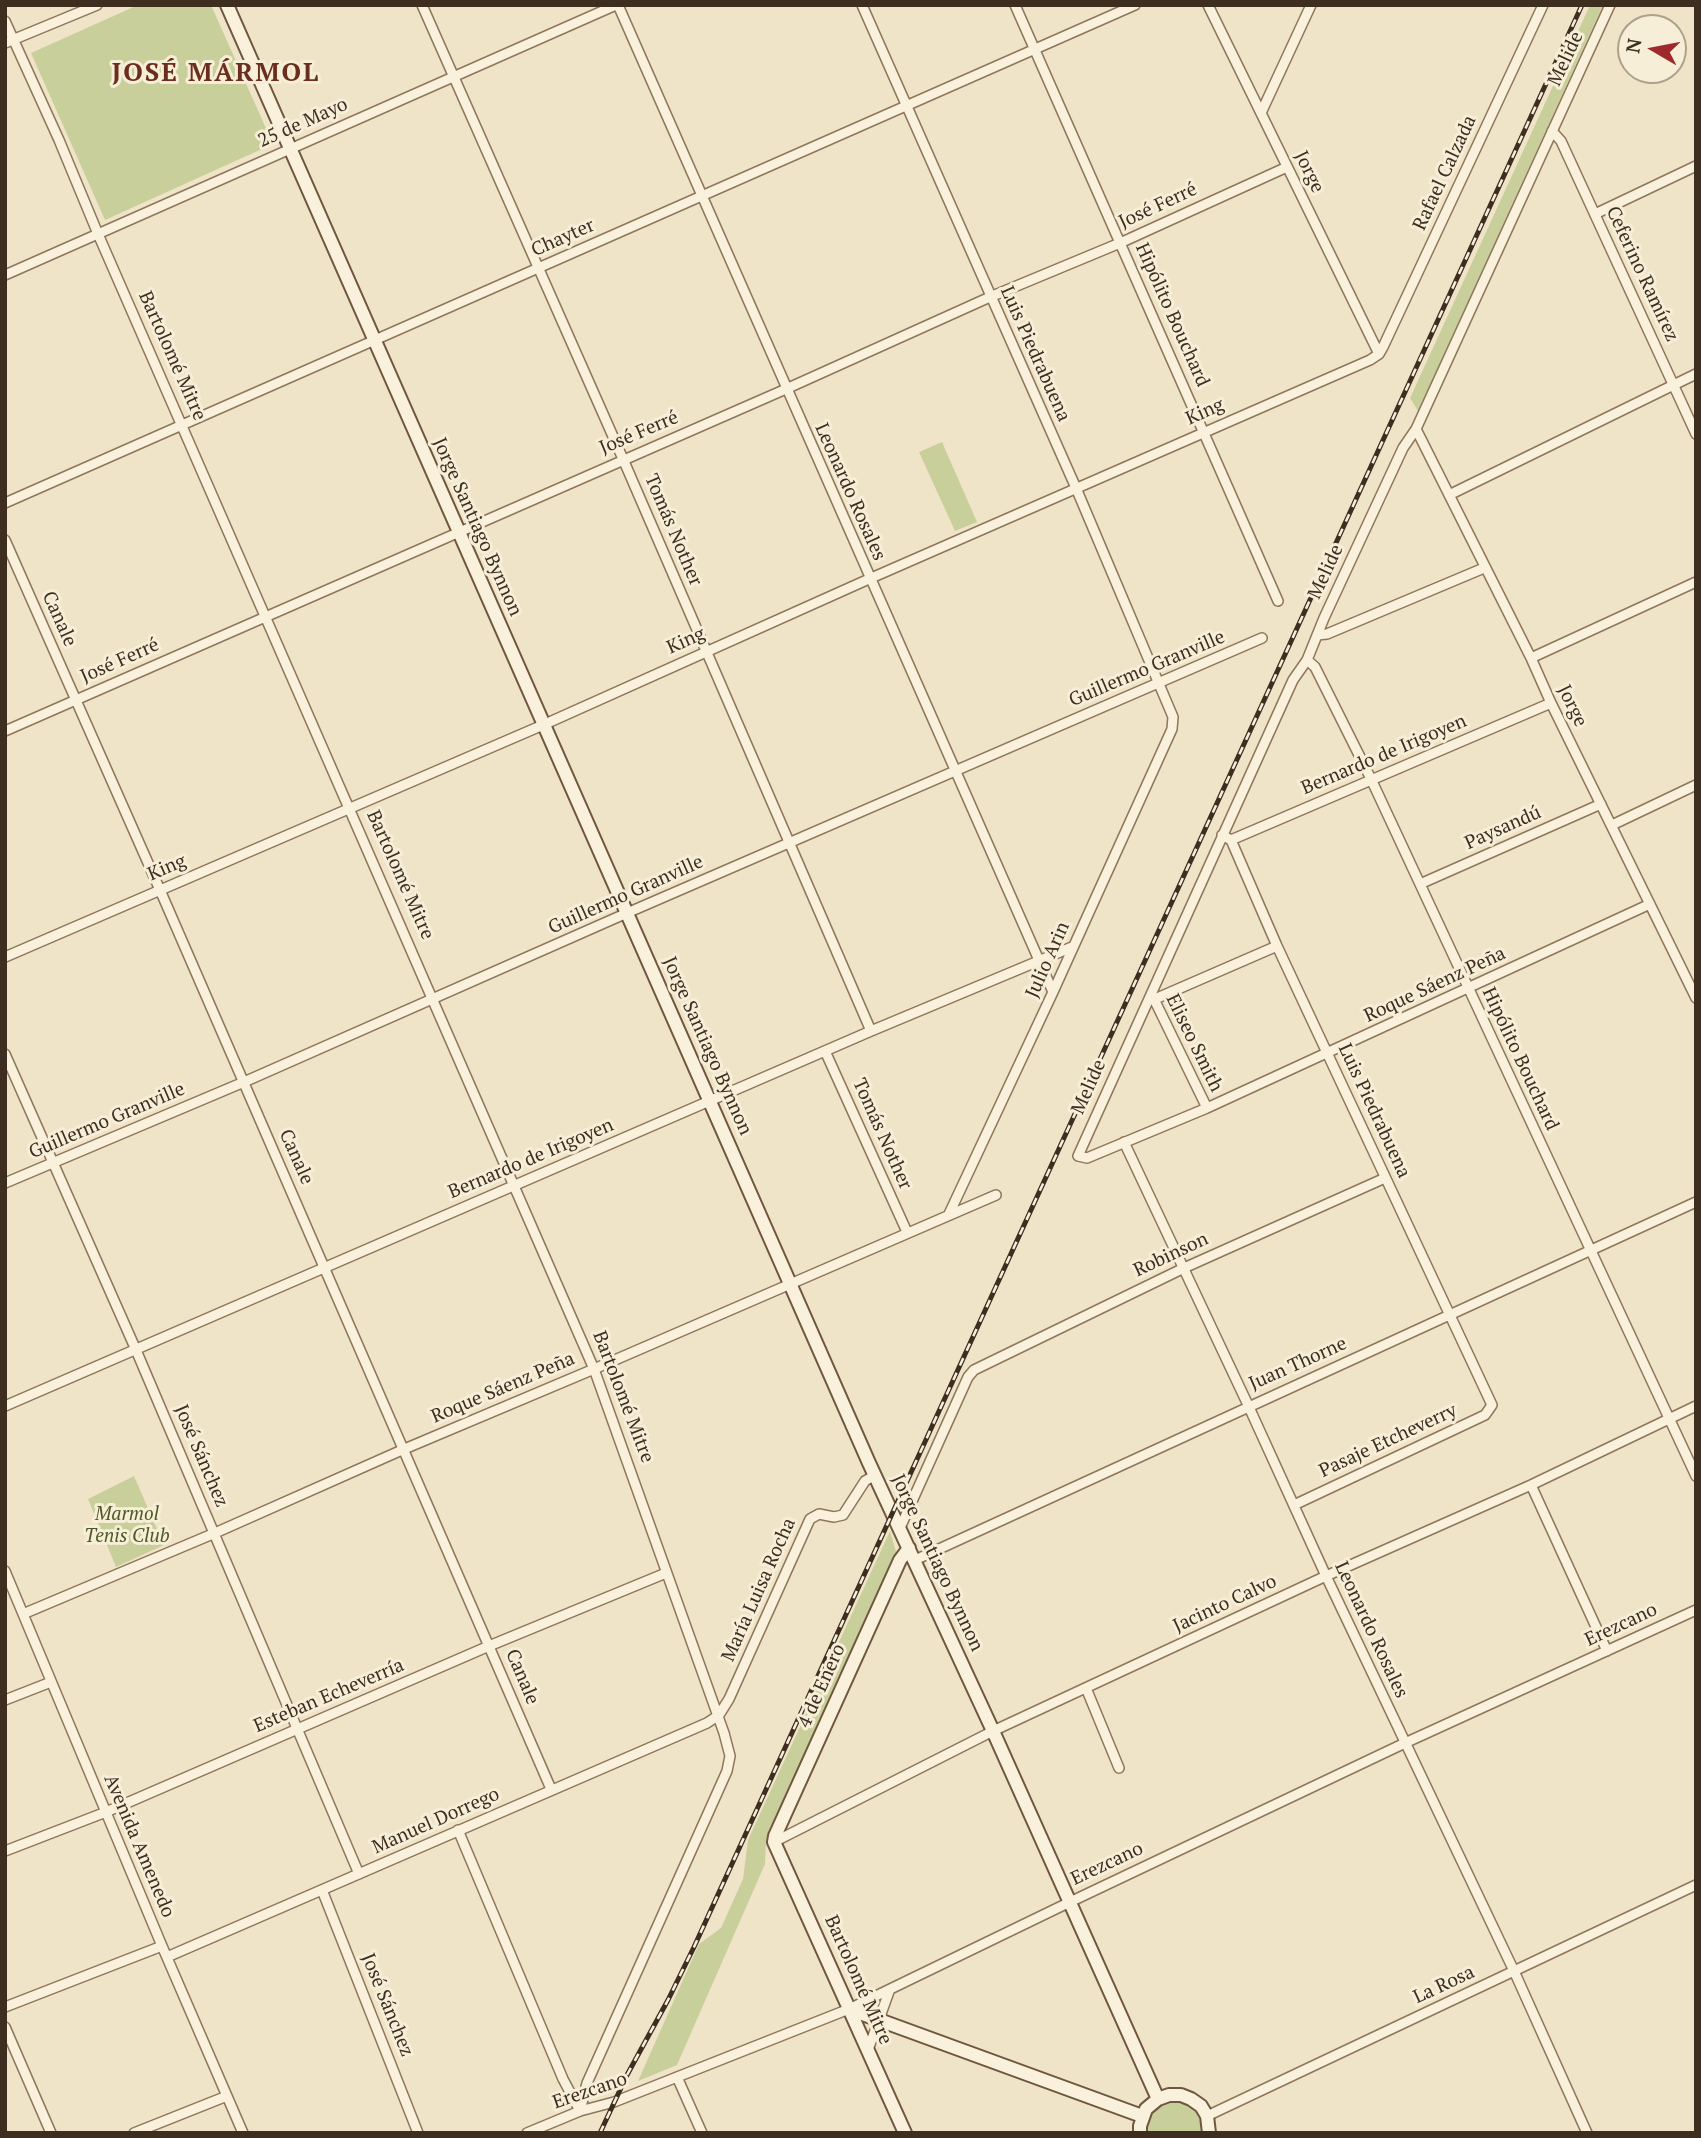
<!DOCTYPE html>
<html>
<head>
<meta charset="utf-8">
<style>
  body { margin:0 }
  #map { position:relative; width:1701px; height:2138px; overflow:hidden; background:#f0e4c8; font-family:"PT Serif",serif }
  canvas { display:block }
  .frame { position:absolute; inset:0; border:7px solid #3d2e20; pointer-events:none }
  .north { position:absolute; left:1617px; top:14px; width:70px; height:70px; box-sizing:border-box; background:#f7eed8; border:2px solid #ada18e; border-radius:50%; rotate:280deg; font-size:19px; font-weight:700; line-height:28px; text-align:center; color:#3d2e20 }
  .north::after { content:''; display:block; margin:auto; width:24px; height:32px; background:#9e2a2b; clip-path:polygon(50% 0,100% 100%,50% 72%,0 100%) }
</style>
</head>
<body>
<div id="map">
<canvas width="1701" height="2138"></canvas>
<div class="frame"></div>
<div class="north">N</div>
</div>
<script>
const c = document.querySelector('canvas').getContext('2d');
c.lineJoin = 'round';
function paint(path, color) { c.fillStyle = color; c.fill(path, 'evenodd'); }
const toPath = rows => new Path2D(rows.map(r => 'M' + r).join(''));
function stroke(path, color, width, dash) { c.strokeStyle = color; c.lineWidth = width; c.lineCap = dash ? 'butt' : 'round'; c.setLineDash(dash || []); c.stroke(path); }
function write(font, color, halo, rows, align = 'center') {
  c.font = font + ' "PT Serif",serif'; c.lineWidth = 6; c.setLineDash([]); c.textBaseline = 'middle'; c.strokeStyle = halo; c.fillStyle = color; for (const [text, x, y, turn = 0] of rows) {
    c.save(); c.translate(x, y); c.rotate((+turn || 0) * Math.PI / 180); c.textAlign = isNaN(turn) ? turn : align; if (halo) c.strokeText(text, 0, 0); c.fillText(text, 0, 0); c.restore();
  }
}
paint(toPath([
  [138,5,211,5,273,144,105,220,31,53],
  [1590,5,1603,5,1418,411,1410,398],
  [942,442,977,522,955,531,919,452],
  [134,1476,164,1545,116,1567,88,1499],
  [890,1531,896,1552,766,1840,765,1864,677,2065,638,2081,699,1944,721,1928,743,1879,748,1840],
  [1179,2099,1188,2102,1202,2116,1205,2133,1145,2133,1146,2119,1152,2110,1168,2100]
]), '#c9cf9b');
const street = toPath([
  [422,5,623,459,871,1031],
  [618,5,1053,992],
  [862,5,1076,488,1173,717,1172,729,1053,992,949,1214],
  [1015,5,1278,601],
  [1208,5,1379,354],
  [1610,5,1416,429,1403,448,1324,618,1307,660,1293,680,1078,1156,1087,1158,1207,1108,1650,904],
  [5,21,59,140,98,234,594,1369,724,1733,730,1756,727,1771,587,2083,580,2111],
  [5,43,97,5],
  [1261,113,1311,5],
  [1552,131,1561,141,1696,434],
  [1595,214,1696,166],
  [5,275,616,5],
  [1416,429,1531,658,1551,703,1696,998],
  [1449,495,1696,374],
  [5,503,1135,5],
  [5,540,160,890,551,1789],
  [1317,635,1327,634,1484,568],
  [1531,658,1696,582],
  [1307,660,1315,667,1371,779,1696,1476],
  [5,731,786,389,990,297,1120,243,1287,167],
  [1612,825,1696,785],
  [1222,835,1231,840,1277,946,1492,1405,1485,1415,1294,1505],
  [1231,840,1551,703],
  [1420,884,1601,804],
  [5,957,543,725,869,579,1370,360,1379,354,1383,347,1543,5],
  [1153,997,1207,1108],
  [1155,999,1277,946],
  [825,1051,907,1232],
  [5,1054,136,1350,359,1874],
  [1124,1142,1248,1405,1326,1576,1514,1971,1587,2133],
  [5,1183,244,1082,627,913,1262,638],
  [5,1406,871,1031,1072,947],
  [1531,1485,1607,1651],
  [900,1528,968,1377,974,1370,1184,1268,1385,1178],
  [915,1560,1696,1202],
  [5,1571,162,1946,243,2133],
  [23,1614,215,1533,402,1450,594,1369,996,1195],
  [1086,1688,1119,1768],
  [5,1700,51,1682],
  [458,1830,563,2079,580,2111],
  [774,1842,993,1731,1326,1576,1531,1485,1696,1406],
  [5,1851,106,1812,489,1646,666,1573],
  [322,1890,418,2133],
  [167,1957,707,1723,719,1715,729,1699,810,1519,819,1514,834,1517,843,1515,865,1481,875,1475],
  [5,2007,162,1946],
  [5,2027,51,2133],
  [868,2050,890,1989],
  [677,2077,702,2133],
  [1207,2116,1696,1885],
  [134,2133,227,2096],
  [527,2133,580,2111,614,2102,849,2009,1070,1902,1405,1743,1696,1610]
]);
const secondary = toPath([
  [227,5,869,1463,993,1731,1158,2099],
  [849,2009,1142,2116],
  [905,2133,774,1842,775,1836,900,1560,909,1548],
  [1140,2133,1140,2126,1146,2109,1158,2099,1169,2095,1181,2095,1191,2099,1201,2106,1207,2116,1209,2133]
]);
stroke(street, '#8d765c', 12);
stroke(secondary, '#6f573f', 16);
stroke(street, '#faf1dc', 9);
stroke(secondary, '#faf1dc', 12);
const rail = toPath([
  [600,2133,627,2075,668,2000,694,1947,1582,5]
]);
stroke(rail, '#3d2e20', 5);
stroke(rail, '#f7eed8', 2.5, [8]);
write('19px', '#3d2e20', '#f7eed8', [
  ["Melide",1566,59,-65],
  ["25 de Mayo",303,123,-24],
  ["Jorge",1309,172,64],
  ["Rafael Calzada",1445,173,-65],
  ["José Ferré",1158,206,-25],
  ["Chayter",563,238,-24],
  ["Ceferino Ramírez",1642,274,65],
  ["Hipólito Bouchard",1172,315,66],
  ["Luis Piedrabuena",1035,354,66],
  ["Bartolomé Mitre",172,356,66],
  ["King",1205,412,-24],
  ["José Ferré",639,433,-23],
  ["Leonardo Rosales",850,492,66],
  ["Jorge Santiago Bynnon",477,527,66],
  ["Tomás Nother",673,530,67],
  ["Melide",1326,572,-65],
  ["Canale",59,619,66],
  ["King",686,641,-24],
  ["José Ferré",120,661,-24],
  ["Guillermo Granville",1147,669,-23],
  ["Jorge",1572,706,64],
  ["Bernardo de Irigoyen",1384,755,-23],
  ["Paysandú",1503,828,-24],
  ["King",167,868,-23],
  ["Bartolomé Mitre",400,875,66],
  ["Guillermo Granville",626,895,-24],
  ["Julio Arin",1048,960,-66],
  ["Roque Sáenz Peña",1435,985,-25],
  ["Eliseo Smith",1194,1043,64],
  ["Jorge Santiago Bynnon",707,1046,66],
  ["Hipólito Bouchard",1520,1059,65],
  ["Melide",1089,1087,-66],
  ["Luis Piedrabuena",1374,1111,65],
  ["Guillermo Granville",107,1121,-23],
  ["Tomás Nother",882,1134,66],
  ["Canale",296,1157,66],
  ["Bernardo de Irigoyen",531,1159,-23],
  ["Robinson",1171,1255,-25],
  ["Juan Thorne",1298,1364,-24],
  ["Roque Sáenz Peña",503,1388,-23],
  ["Bartolomé Mitre",623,1397,69],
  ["Pasaje Etcheverry",1388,1441,-25],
  ["José Sánchez",201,1456,67],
  ["Jorge Santiago Bynnon",937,1563,65],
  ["María Luisa Rocha",759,1590,-66],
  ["Jacinto Calvo",1225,1604,-25],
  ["Erezcano",1621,1625,-25],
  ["Leonardo Rosales",1371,1630,65],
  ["Canale",522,1677,67],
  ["4 de Enero",822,1686,-66],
  ["Esteban Echeverría",329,1696,-23],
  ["Manuel Dorrego",436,1821,-24],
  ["Avenida Amenedo",139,1846,67],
  ["Erezcano",1107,1864,-25],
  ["Bartolomé Mitre",858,1980,66],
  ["La Rosa",1444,1985,-25],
  ["José Sánchez",387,2005,68],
  ["Erezcano",590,2091,-19]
]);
write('italic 19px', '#4d5a26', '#f7eed8', [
  ["Marmol",127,1515],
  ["Tenis Club",127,1537]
]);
c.letterSpacing = '2px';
write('bold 26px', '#6b2e1e', '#f7eed8', [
  ["JOSÉ MÁRMOL",216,74]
]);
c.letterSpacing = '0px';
</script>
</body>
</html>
